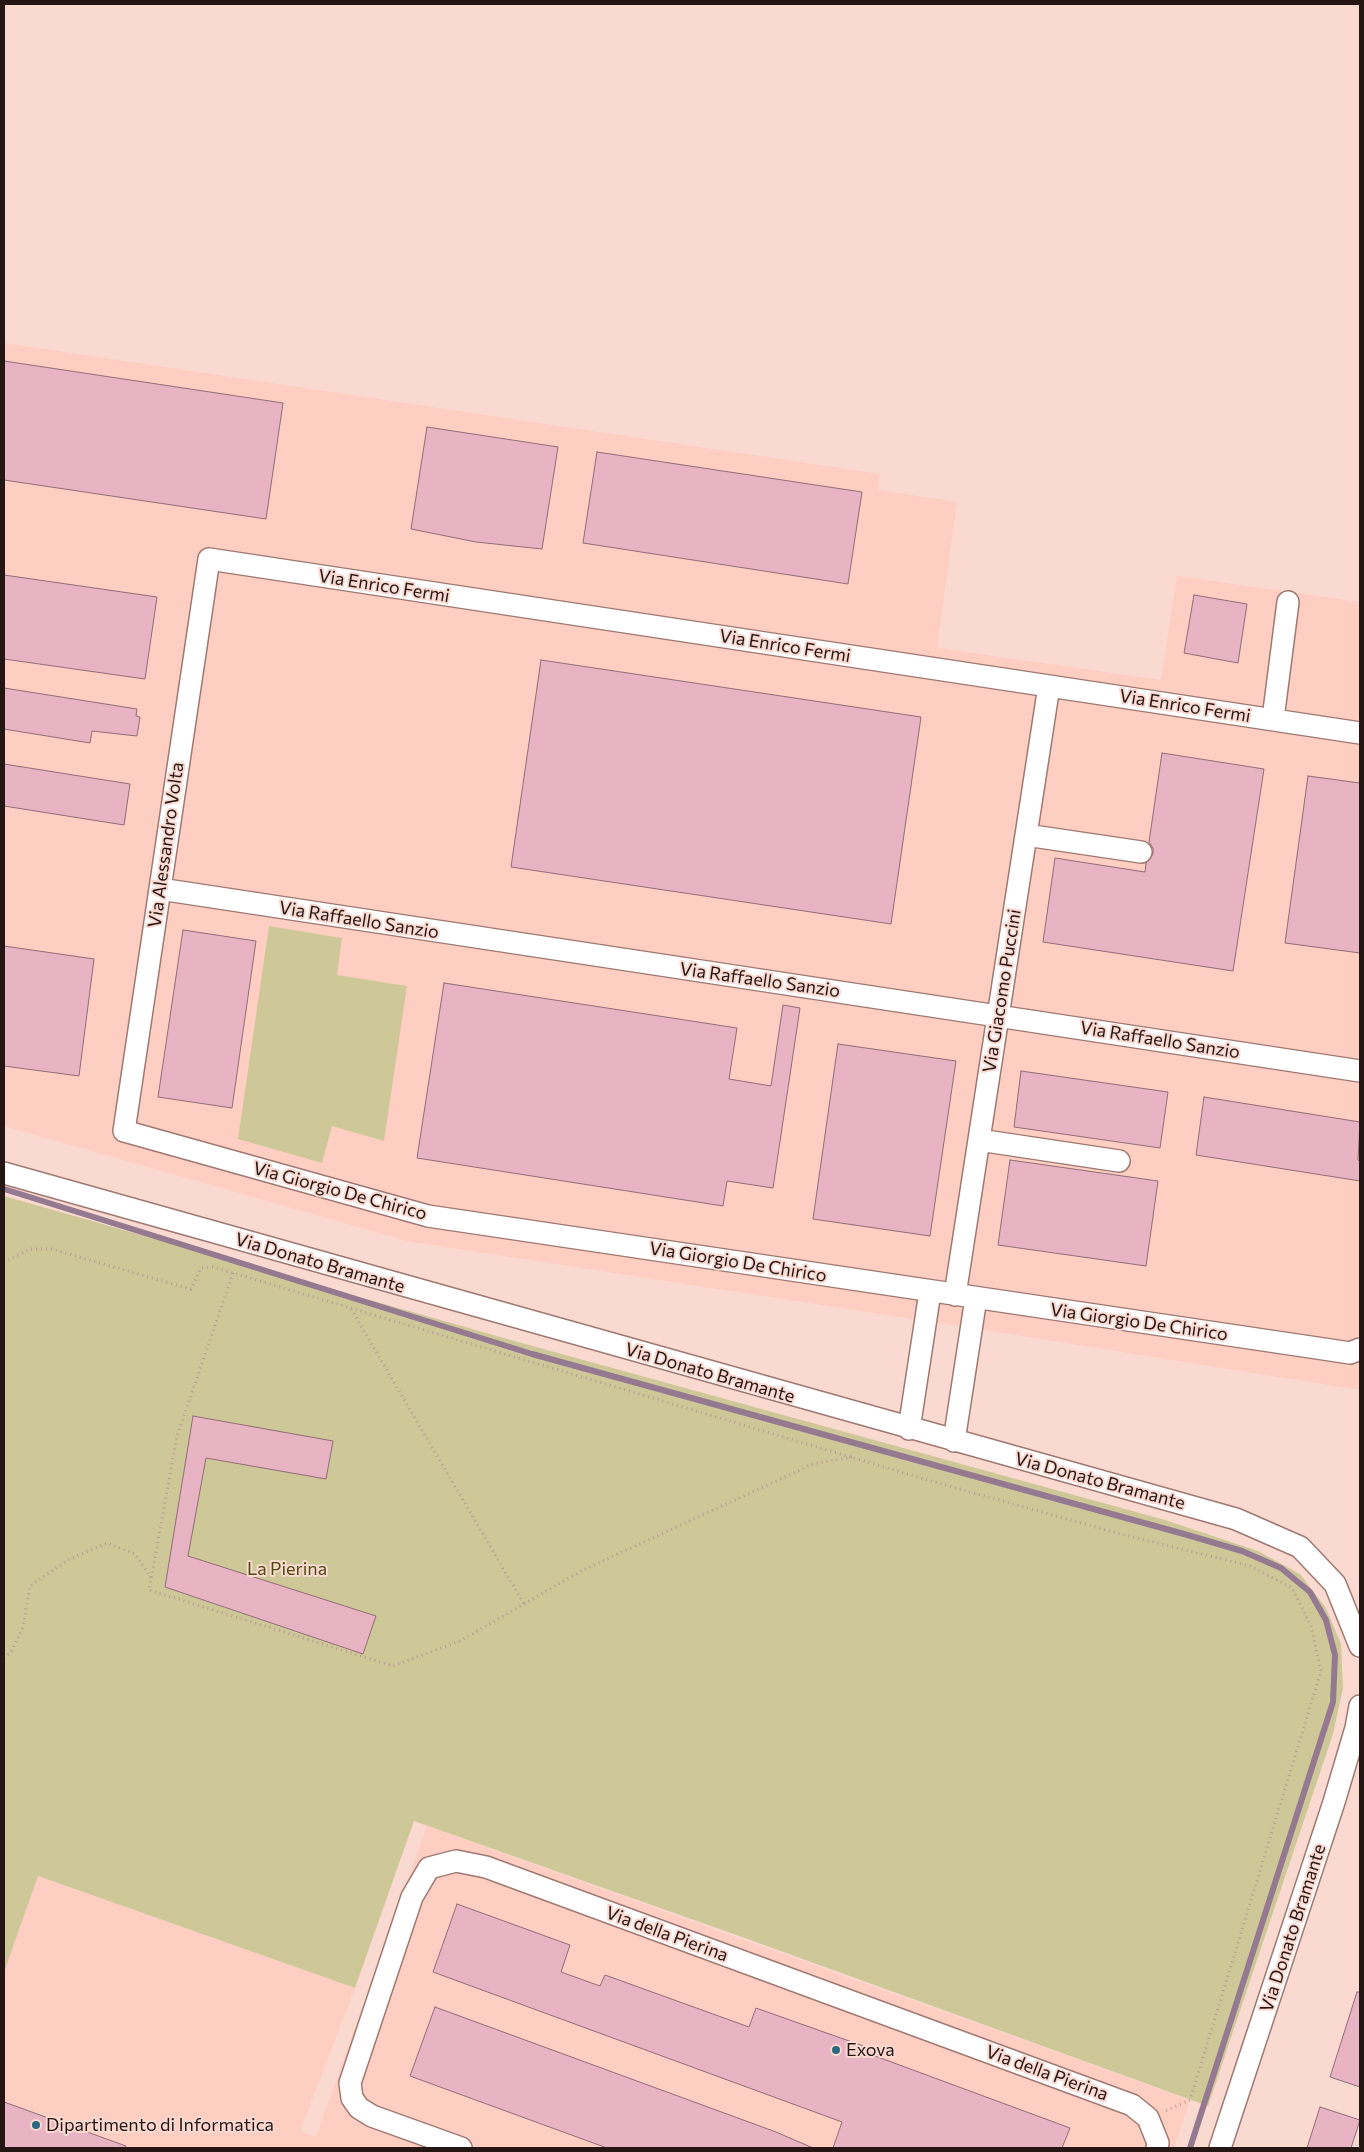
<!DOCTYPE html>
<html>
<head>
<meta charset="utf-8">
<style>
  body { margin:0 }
  #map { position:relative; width:1364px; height:2152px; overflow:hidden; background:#fad9d1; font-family:Commissioner,sans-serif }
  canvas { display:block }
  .frame { position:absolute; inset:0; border:5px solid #251613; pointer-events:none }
</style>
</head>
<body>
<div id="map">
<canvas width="1364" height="2152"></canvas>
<div class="frame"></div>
</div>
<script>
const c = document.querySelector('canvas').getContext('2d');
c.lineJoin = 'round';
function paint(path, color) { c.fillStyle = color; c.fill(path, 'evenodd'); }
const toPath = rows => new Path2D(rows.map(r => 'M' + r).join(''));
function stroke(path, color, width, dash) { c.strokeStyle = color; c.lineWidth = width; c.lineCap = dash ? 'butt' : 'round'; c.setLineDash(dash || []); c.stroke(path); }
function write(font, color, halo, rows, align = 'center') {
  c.font = font + ' Commissioner,sans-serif'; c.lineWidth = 4; c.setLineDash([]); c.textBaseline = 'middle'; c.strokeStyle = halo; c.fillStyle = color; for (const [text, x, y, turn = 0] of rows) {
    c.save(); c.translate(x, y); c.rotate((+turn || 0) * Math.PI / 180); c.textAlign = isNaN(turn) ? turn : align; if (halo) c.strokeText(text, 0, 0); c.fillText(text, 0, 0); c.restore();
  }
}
paint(toPath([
  [4,343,880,474,878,490,957,502,937,648,1161,680,1177,576,1360,602,1360,1390,1010,1334,407,1241,4,1126],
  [427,1826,1190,2100,1174,2148,4,2148,4,1864,355,1988,300,2131,316,2137]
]), '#ffcec2');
paint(toPath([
  [269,926,342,938,337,975,407,986,384,1141,332,1126,322,1163,238,1139],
  [4,1196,518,1342,1165,1520,1258,1551,1300,1574,1326,1608,1341,1644,1343,1688,1333,1734,1208,2106,742,1937,414,1821,355,1988,38,1876,4,1972]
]), '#cec899');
stroke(toPath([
  [4,1189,532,1354,1184,1534,1242,1551,1281,1568,1310,1592,1326,1620,1335,1655,1333,1702,1190,2148]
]), '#957991', 6);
const building = toPath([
  [4,361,283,403,266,519,4,480,4,361],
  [427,427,558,447,542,549,476,542,411,529,427,427],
  [597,452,862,492,848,584,583,543,597,452],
  [4,575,157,597,145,679,4,659,4,575],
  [1194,595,1247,604,1238,663,1184,653,1194,595],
  [541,660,921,717,891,924,511,867,541,660],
  [4,688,137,709,136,716,140,717,137,736,92,731,90,743,4,729,4,688],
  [1162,753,1264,769,1233,971,1043,942,1055,858,1145,872,1146,863,1153,854,1153,848,1149,842,1162,753],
  [4,764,130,784,124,825,4,806,4,764],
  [1308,776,1360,783,1360,953,1285,943,1308,776],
  [183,930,256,941,232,1108,158,1097,183,930],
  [4,946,94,959,79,1076,4,1066,4,946],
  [444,983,737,1028,729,1079,771,1086,783,1005,800,1008,773,1188,727,1181,723,1206,417,1158,444,983],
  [838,1044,956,1061,930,1236,813,1219,838,1044],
  [1021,1071,1168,1092,1160,1148,1014,1127,1021,1071],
  [1204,1097,1360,1122,1358,1160,1360,1161,1360,1181,1196,1155,1204,1097],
  [1010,1160,1158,1181,1146,1266,998,1245,1010,1160],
  [193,1416,333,1441,326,1479,206,1458,188,1556,376,1616,363,1654,165,1587,193,1416],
  [457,1904,570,1945,561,1972,600,1986,605,1975,749,2027,756,2008,869,2048,867,2053,1070,2128,1062,2148,833,2148,842,2122,433,1972,457,1904],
  [1357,1992,1360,1992,1360,2087,1330,2077,1357,1992],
  [435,2007,776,2132,813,2148,607,2148,410,2076,435,2007],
  [4,2102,126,2146,125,2148,4,2148,4,2102],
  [1320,2107,1360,2120,1351,2148,1307,2148,1320,2107]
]);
paint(building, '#e8b3c3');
stroke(building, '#916d77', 1);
const minor = toPath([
  [1273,719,1288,602],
  [1360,733,209,559,124,1131,428,1216,1317,1348,1350,1353,1360,1349],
  [1026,835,1141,852],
  [160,889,1360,1071],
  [979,1140,1119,1161],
  [4,1173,1236,1519,1300,1547,1335,1584,1360,1646],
  [955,1295,1049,686],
  [909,1429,930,1292],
  [954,1441,976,1298],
  [461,2148,372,2116,359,2108,352,2098,350,2083,412,1897,429,1868,456,1861,486,1867,1132,2105,1148,2118,1158,2143,1157,2148],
  [1220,2148,1334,1802,1356,1728,1360,1706]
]);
stroke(minor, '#9e7971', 24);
stroke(toPath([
  [4,1262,30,1249,51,1249,191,1289,201,1268,213,1267,931,1481,1117,1533,1250,1566,1292,1588,1311,1626,1321,1671,1190,2100,1165,2111],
  [233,1273,177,1436,149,1590,393,1666,460,1641,581,1571,813,1464,852,1457],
  [351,1309,524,1604],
  [4,1658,11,1652,23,1627,30,1586,68,1560,107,1543,135,1554,151,1578]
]), '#b69b94', 3, [1, 4]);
stroke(minor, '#fff', 21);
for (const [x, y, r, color] of [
  [836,2050,5,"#28697d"],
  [36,2125,5,"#28697d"]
]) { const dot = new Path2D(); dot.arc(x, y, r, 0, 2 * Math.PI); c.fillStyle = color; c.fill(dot); stroke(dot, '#fad9d1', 2); }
write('18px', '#251613', '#fad9d1', [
  ["Via Enrico Fermi",384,586,9],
  ["Via Enrico Fermi",785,646,9],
  ["Via Enrico Fermi",1185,706,9],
  ["Via Alessandro Volta",166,845,-82],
  ["Via Raffaello Sanzio",359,920,9],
  ["Via Raffaello Sanzio",760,980,8],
  ["Via Giacomo Puccini",1002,991,-81],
  ["Via Raffaello Sanzio",1160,1040,9],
  ["Via Giorgio De Chirico",340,1191,15],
  ["Via Giorgio De Chirico",738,1262,9],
  ["Via Donato Bramante",320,1263,16],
  ["Via Giorgio De Chirico",1139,1322,8],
  ["Via Donato Bramante",710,1373,16],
  ["Via Donato Bramante",1100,1481,15],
  ["Via Donato Bramante",1293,1928,-72],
  ["Via della Pierina",667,1934,20],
  ["Via della Pierina",1047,2073,20]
]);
write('18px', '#514a11', '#fad9d1', [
  ["La Pierina",287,1569]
]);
write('18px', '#251613', '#fad9d1', [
  ["Exova",846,2050],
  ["Dipartimento di Informatica",46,2125]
], 'left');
</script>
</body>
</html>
